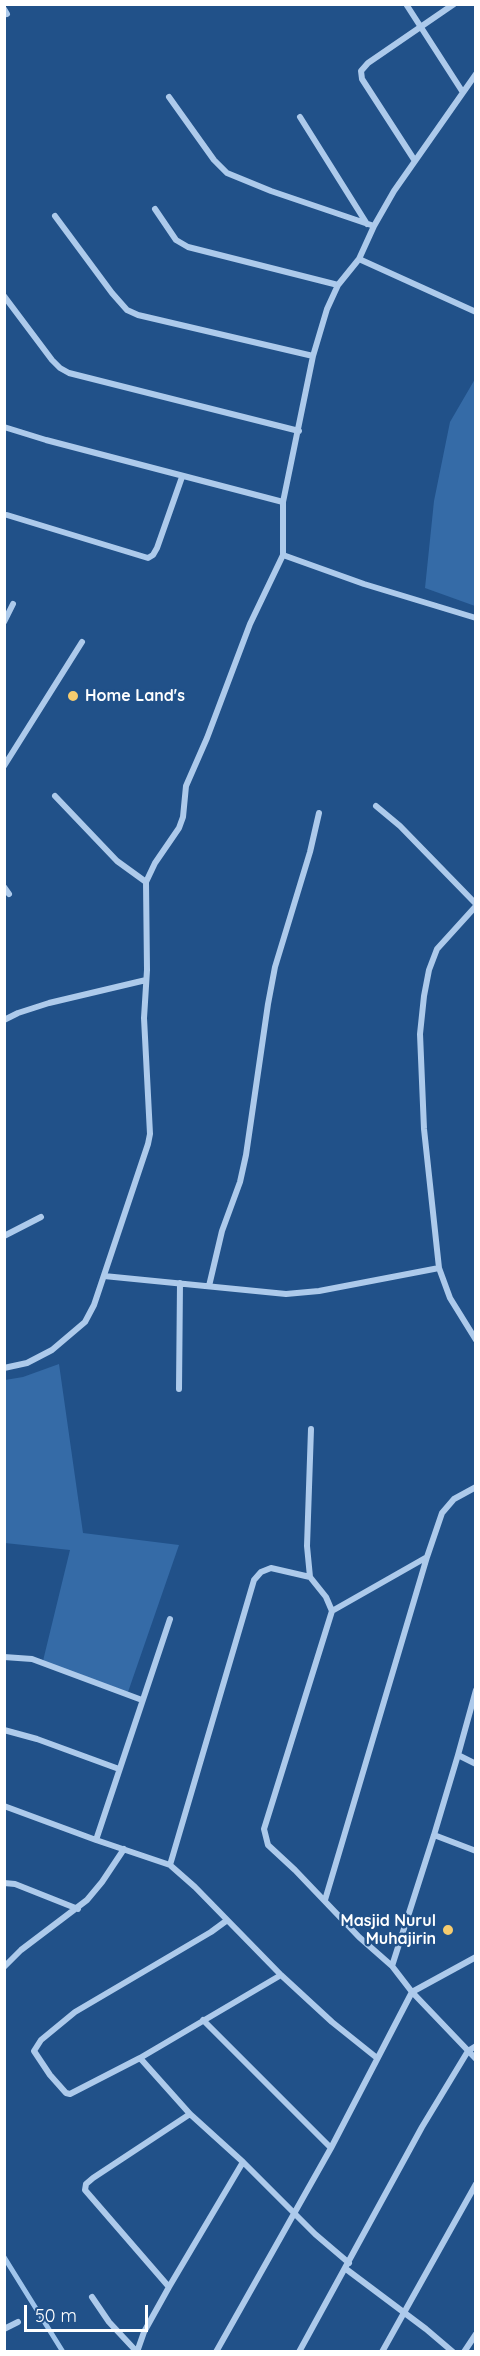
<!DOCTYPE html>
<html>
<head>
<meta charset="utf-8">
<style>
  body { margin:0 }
  #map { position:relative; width:480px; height:2356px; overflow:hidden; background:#215189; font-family:Quicksand,sans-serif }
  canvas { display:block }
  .frame { position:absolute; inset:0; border:6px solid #fff; pointer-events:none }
  .scale { position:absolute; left:24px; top:2305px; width:124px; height:27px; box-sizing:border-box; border:3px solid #fff; border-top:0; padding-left:8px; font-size:18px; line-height:21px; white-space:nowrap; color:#fff; -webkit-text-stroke:4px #215189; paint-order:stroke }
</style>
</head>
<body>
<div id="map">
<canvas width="480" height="2356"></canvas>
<div class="frame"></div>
<div class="scale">50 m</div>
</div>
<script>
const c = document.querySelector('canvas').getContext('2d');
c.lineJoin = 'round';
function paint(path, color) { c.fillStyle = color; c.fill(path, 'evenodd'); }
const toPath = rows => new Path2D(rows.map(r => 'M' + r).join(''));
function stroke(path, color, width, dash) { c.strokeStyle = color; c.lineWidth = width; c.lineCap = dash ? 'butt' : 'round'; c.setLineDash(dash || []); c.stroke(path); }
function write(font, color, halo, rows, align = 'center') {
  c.font = font + ' Quicksand,sans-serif'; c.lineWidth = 5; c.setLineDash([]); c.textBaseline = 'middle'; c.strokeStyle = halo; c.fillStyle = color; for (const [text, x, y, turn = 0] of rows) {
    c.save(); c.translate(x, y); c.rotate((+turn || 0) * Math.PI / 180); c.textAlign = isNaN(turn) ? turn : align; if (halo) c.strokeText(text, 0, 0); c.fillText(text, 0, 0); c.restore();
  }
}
paint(toPath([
  [475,379,475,606,425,588,434,501,450,422],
  [59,1364,83,1533,179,1545,128,1692,42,1665,70,1550,5,1543,5,1380,23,1377]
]), '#356ba7');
stroke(toPath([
  [4,2257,63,2352]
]), '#a0c5ec', 5);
stroke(toPath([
  [406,4,462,91],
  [4,9,7,14],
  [169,97,214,160,227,173,271,191,374,226],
  [300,117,367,224],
  [415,161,362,79,361,71,368,63,454,4],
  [155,209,176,240,188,247,338,285],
  [55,216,112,293,127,310,138,315,313,356],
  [359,259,476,312],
  [4,296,52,360,60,368,69,373,299,431],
  [4,427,46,440,283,502],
  [7,515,148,558,153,555,157,548,182,477],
  [283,555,364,584,476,618],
  [4,622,13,604],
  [4,766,82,642],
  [55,796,117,861,146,882],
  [376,806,400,826,476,904],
  [4,887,9,894],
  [476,906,437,949,429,970,424,996,420,1034,424,1129,439,1268,450,1298,476,1340],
  [4,1020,18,1013,49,1003,146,980],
  [4,1236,41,1217],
  [104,1276,286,1294,319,1291,439,1268],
  [209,1286,222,1231,240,1182,246,1155,268,1004,275,967,310,852,319,813],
  [4,1368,27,1363,52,1350,85,1322,94,1305,148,1144,150,1134,144,1018,147,970,146,882,155,863,179,828,183,817,186,786,207,738,250,624,283,555,283,502,313,356,327,309,338,285,359,259,374,226,394,191,476,74],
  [179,1389,180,1283],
  [427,1557,442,1513,454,1499,476,1487],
  [310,1577,307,1546,311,1429],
  [170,1619,96,1840,170,1865],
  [4,1657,32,1659,142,1700],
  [476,1690,458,1755,476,1764],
  [4,1730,37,1739,119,1769],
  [458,1755,434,1835,476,1851],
  [4,1806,96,1840],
  [434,1835,392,1966,412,1992,476,2059],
  [4,1883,15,1884,78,1909],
  [325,1900,427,1557,332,1611,264,1829,268,1845,295,1870,359,1937,392,1966],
  [4,1967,21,1950,87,1900,102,1882,124,1849],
  [281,1975,195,1887,170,1865,254,1580,261,1572,271,1568,310,1577,326,1597,332,1611],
  [203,2020,331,2148],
  [140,2058,70,2094,66,2093,50,2075,34,2051,41,2040,75,2012,211,1932,226,1921],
  [190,2114,93,2178,86,2184,85,2190,169,2287,243,2162],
  [349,2263,315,2234,243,2162,190,2114,140,2058,281,1975,332,2022,377,2058],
  [346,2269,426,2329,453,2352],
  [92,2297,109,2322,137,2352],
  [4,2329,18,2322],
  [137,2352,144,2332,169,2287],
  [216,2352,331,2148,412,1992,476,1957],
  [299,2352,422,2127,468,2051,476,2046],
  [382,2352,476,2184],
  [464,2352,476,2334]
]), '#adcaeb', 6);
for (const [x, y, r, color] of [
  [73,696,6,"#f7cc6e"],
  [448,1930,6,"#f7cc6e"]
]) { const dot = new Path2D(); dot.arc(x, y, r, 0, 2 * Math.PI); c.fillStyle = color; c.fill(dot); stroke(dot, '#215189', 2); }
write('bold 16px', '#fff', '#215189', [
  ["Home Land's",85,696],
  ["Masjid Nurul",436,1921,"right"],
  ["Muhajirin",436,1939,"right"]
], 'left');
</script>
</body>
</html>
